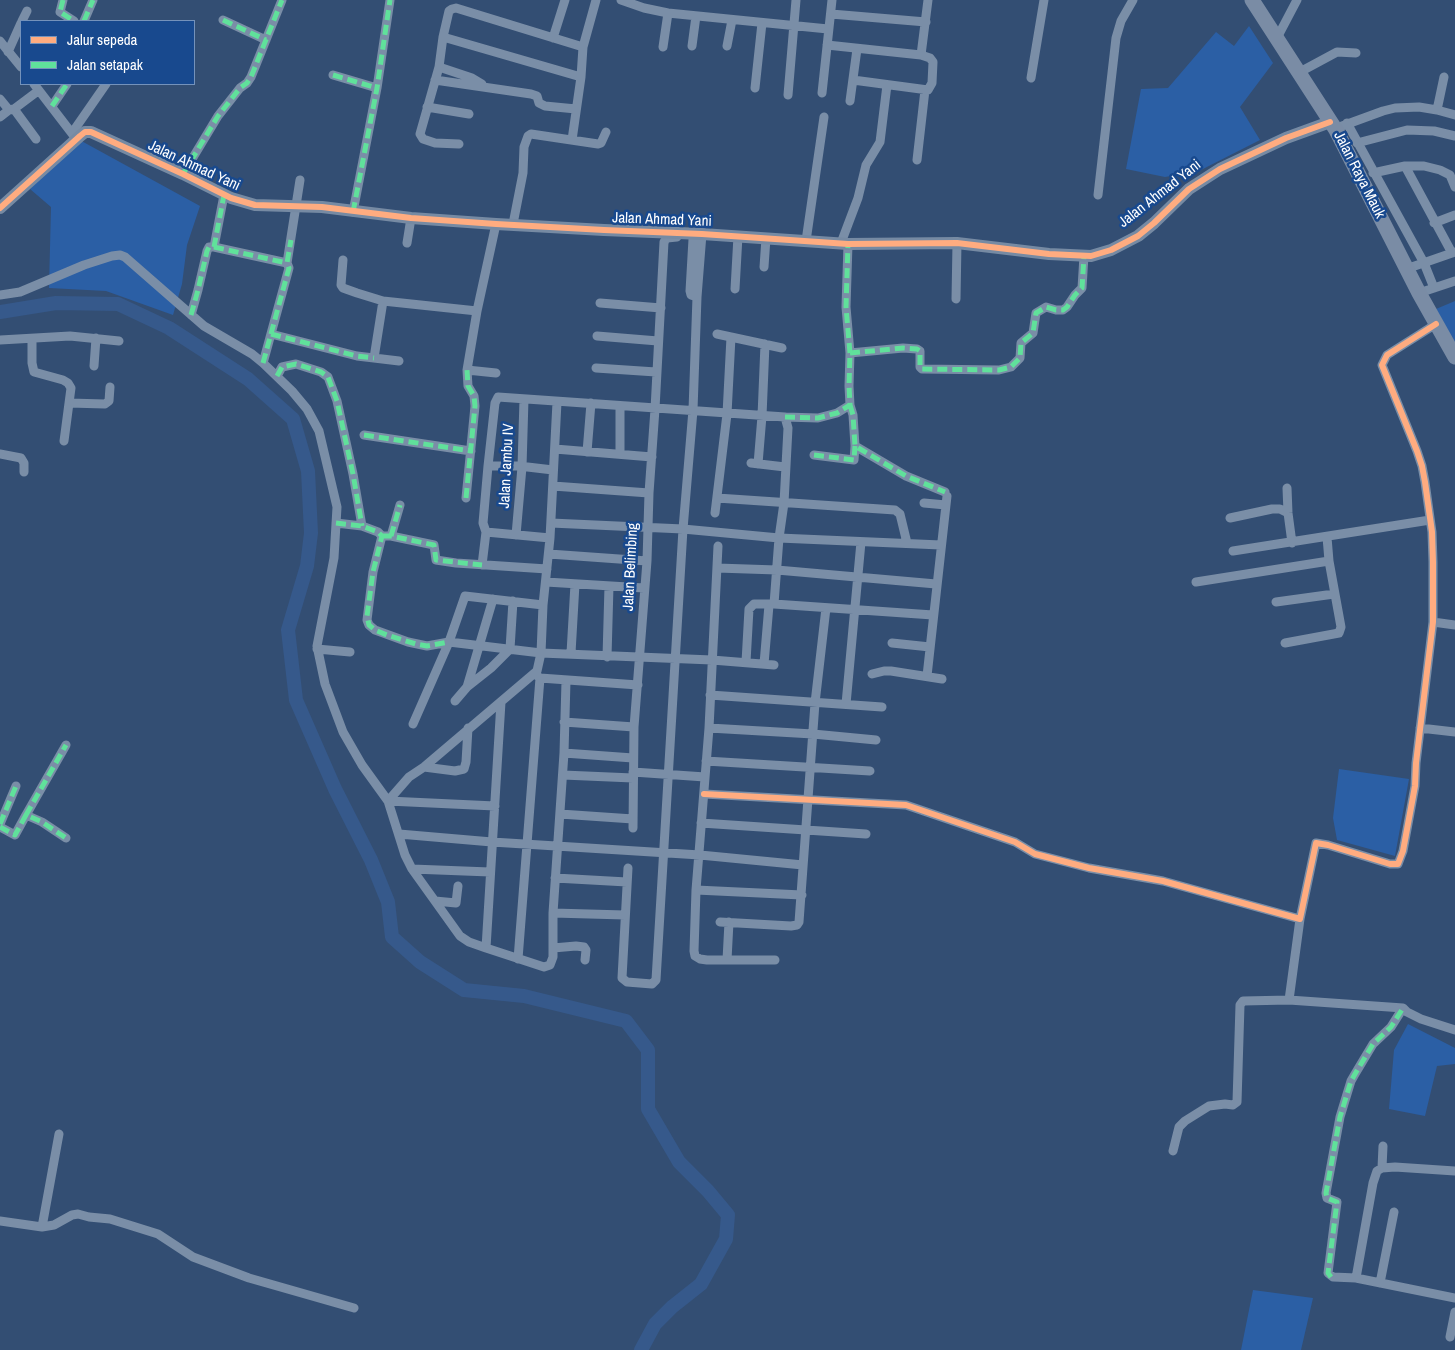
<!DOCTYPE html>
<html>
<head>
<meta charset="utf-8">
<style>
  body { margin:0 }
  #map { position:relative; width:1455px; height:1350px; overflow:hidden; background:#334e73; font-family:"Archivo Narrow",sans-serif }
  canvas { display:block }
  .legend { position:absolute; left:20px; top:20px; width:175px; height:65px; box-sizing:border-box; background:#18498e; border:1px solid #7492bb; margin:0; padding:6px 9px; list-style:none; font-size:15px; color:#fff }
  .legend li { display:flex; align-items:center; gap:10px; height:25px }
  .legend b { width:25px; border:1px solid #7492bb }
</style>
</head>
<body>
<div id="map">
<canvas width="1455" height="1350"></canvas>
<ul class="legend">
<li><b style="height:6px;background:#ffac80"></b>Jalur sepeda</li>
<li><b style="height:6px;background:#60e19b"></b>Jalan setapak</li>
</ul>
</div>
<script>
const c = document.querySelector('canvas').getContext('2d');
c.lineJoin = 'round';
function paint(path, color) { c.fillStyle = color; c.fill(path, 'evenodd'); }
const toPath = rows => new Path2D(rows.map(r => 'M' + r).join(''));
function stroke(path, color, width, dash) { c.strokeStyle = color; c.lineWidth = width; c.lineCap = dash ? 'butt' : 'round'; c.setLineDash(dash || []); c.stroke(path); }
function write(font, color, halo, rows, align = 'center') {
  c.font = font + ' "Archivo Narrow",sans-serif'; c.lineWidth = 5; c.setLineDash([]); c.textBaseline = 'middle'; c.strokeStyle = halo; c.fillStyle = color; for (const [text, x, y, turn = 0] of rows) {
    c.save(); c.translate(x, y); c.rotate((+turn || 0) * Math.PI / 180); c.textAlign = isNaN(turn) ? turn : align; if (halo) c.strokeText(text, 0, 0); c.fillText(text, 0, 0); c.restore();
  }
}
paint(toPath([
  [1249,26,1273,63,1240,107,1260,140,1199,171,1165,177,1126,169,1141,89,1168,88,1216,32,1234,46],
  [76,138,200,206,187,245,182,284,173,315,106,291,49,288,51,207,30,189],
  [1455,301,1455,343,1436,309],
  [1339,769,1409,779,1395,856,1337,840,1333,818],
  [1408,1024,1455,1048,1455,1064,1437,1066,1425,1116,1389,1109,1394,1050],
  [1253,1290,1313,1298,1301,1350,1241,1350]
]), '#2b5fa5');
stroke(toPath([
  [0,312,56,303,118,304,169,328,248,379,293,419,308,471,311,533,307,566,288,630,296,700,335,789,371,860,388,902,392,937,420,962,464,990,524,996,626,1021,648,1050,648,1109,679,1162,708,1191,728,1215,726,1239,701,1284,672,1307,655,1324,641,1350]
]), '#36598b', 14);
stroke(toPath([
  [63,0,60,12,74,21],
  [621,0,644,8,668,13,828,29],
  [831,14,926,22],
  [223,20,266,40],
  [22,21,27,11],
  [84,21,93,0],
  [443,37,581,77],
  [553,38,565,0],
  [1277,38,1297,0],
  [0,41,21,67],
  [827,45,921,55,930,58,933,62,932,83,928,90,853,80],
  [692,46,696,16],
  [727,46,732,20],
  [663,47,668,13],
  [8,52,21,23],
  [921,55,928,0],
  [439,67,472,78,482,84],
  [1298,73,1337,52,1356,53],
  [333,75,377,88],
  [1031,78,1044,0],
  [435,80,531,94,537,96,539,103,545,106,576,109],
  [34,84,77,140],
  [755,88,762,23],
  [822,93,832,0],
  [788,95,796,0],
  [0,99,9,110],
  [850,101,857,49],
  [52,106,67,84],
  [427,107,469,114],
  [14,109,36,139],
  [1437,110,1444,77],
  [0,117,9,110,14,109,38,91],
  [1347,123,1424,263,1434,288],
  [1342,126,1383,111,1395,108,1419,107,1437,110,1455,115],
  [72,133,106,84],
  [572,140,581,77,583,47,596,0],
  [1357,143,1407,130,1434,131,1455,136],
  [459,144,435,143,423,139,420,134,439,67,443,37,449,11,452,9,456,8,583,47],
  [917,160,925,90],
  [1405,166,1452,253],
  [1373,173,1405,166,1424,166,1440,170,1450,175,1455,187],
  [183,174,218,116,240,88,247,83,251,77,282,0],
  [1098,195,1116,38,1121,21,1133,0],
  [353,212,377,88,390,0],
  [1434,223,1455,215],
  [513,224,523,173,524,147,528,136,531,134,598,144,601,143,606,132],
  [693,239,690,291,691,295,697,297],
  [806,241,824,117],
  [407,243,411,218],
  [841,243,858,198,866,165,880,142,887,85],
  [214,247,287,263],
  [343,260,341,285,343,288,357,293,383,301,477,311,496,224],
  [764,267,766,238],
  [1406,269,1455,252],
  [735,289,738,236],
  [1419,293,1455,281],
  [0,295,20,292,84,265,112,256,120,255,125,257,204,326,252,354,263,363,292,391,307,409,319,431,337,507,334,558,317,646,325,684,343,732,362,765,388,801,405,855,412,869,460,936,469,942,486,948,544,967,550,965,553,957,553,913,564,753,566,681],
  [956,299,957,243],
  [383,301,374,358,399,361],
  [600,303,661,308],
  [191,315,198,290,207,251,209,247,214,247,224,195],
  [271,334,357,356,374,358],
  [717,334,782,348],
  [597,336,658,341],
  [0,340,70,336,119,341],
  [32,340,32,363,34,372,63,380,68,383,71,388,64,441],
  [850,353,903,348,917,349,920,351,920,367,922,369,999,370,1011,367,1020,358,1021,343,1033,333,1036,313,1046,307,1056,310,1063,310,1067,307,1075,295,1082,288,1084,256],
  [263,363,289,268,287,263,300,180],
  [94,366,96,338],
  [596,368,656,372],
  [467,370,496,373],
  [277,376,282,367,296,364,321,372,328,377,337,401,353,474,362,526],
  [69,403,105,404,109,401,110,387],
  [850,405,853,415,855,446,906,476,945,492],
  [785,417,818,418,837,413,850,405,849,386,850,353,846,307,848,244],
  [364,435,471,451],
  [555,449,652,457],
  [587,452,591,403],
  [0,454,21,458,24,463,24,472],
  [620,454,620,406],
  [814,455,854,460,855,446],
  [751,463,785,467],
  [758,464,762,416,765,344],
  [488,466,519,466,553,470],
  [553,486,649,493],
  [1287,488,1288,513,1292,543],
  [466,498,475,406,474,396,468,386,467,370,477,311],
  [717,498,895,510,900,514,907,543],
  [924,503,946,505],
  [715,513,727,414,731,337],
  [1230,518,1272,509,1280,509,1288,513],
  [336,523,362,526,378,532,382,536,373,572,367,620,369,625,375,630,408,642,427,646,449,642,541,653,712,660,774,665],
  [551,523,683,529,779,538,941,545],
  [486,532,550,538],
  [516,535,522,467,524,399],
  [382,536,391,536,434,545,436,560,456,563,547,569],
  [391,536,400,505],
  [718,546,709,728,696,890,694,951,695,956,700,959,707,960,775,960],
  [1233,551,1430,520],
  [549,554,647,561],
  [482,565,486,532,483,523,488,466,495,403,498,397,785,417,788,428,784,503,779,538,774,604],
  [717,568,777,570,936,584],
  [546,582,644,588],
  [1196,582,1329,561],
  [1276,602,1334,594],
  [1433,622,1455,625],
  [892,643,930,647],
  [1285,643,1339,633,1341,627,1329,561,1327,537],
  [317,649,350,652],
  [571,653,575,584],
  [607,657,609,586],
  [746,662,749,609,754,604,774,604,933,615],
  [764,664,769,605],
  [872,674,884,671,891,671,942,679],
  [927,676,947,496],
  [540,678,638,685],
  [467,687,491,668,510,649,513,601],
  [710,695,882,707],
  [455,701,467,687,493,599],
  [846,704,861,542],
  [564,722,634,727],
  [413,724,449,642,465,596,543,605],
  [709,728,813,734,876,740],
  [1420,728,1455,732],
  [564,753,633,758],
  [706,761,870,771],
  [424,767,455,771,464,769,466,762,468,728],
  [633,772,705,777],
  [563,775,633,778],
  [704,794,906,805,1015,842,1035,854,1089,868,1163,881,1300,919,1316,843,1328,845,1390,864,1398,864,1403,851,1415,786,1416,763,1433,622,1433,562,1432,532,1425,482,1422,466,1417,451,1382,365,1387,355,1436,324],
  [388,801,409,777,424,767,537,671,541,653,543,605,550,538,557,402],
  [388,801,495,806],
  [560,814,633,819],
  [26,815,66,745],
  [701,823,866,834],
  [0,824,16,786],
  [0,827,15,835,26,815,42,822,66,838],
  [633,828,634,727,647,561,649,493,655,409,664,242,667,238,677,237],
  [399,834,492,842,700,855,803,865],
  [628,868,622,978,627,982,652,984,656,980,683,529,693,410,697,297,702,234],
  [412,869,490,872],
  [555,878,627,882],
  [696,890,802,895],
  [435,901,456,903,458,886],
  [553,913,625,915],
  [720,922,791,926,797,925,799,922,815,703,826,608],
  [486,948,501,702],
  [553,948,576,946,584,947,586,950,585,960],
  [518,959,540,678,535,674],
  [727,960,729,922],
  [1289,1000,1300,919],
  [1403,1008,1391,1027,1373,1044,1355,1074,1351,1081,1340,1117,1326,1193,1327,1198,1337,1202,1328,1273,1333,1277,1356,1278,1455,1298],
  [1173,1151,1179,1127,1185,1121,1209,1106,1225,1104,1233,1105,1237,1102,1240,1005,1243,1001,1289,1000,1403,1008,1407,1012,1421,1019,1455,1030],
  [1382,1168,1395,1167,1455,1171],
  [0,1221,42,1227,54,1225,72,1215,78,1214,89,1217,110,1219,158,1234,193,1257,249,1278,354,1308],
  [42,1227,59,1134],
  [1356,1278,1373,1183,1377,1171,1382,1168,1383,1146],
  [1380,1283,1394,1212],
  [1450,1337,1455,1312]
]), '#7a8ea7', 9);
stroke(toPath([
  [0,208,80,136,85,132,91,132,183,174,231,198,255,205,322,207,411,218,496,224,604,230,702,234,848,244,957,243,1049,254,1091,256,1111,250,1138,236,1154,223,1189,189,1220,169,1286,138,1330,122]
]), '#768aa3', 12);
stroke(toPath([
  [1252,0,1336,130,1419,293,1455,357]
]), '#7a8ca5', 15);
stroke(toPath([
  [63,0,60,12,74,21],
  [223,20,266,40],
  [84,21,93,0],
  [333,75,377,88],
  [52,106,67,84],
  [183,174,218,116,240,88,247,83,251,77,282,0],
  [353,212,377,88,390,0],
  [214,247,287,263],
  [191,315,198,290,207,251,209,247,214,247,224,195],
  [271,334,357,356,374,358],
  [850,353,903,348,917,349,920,351,920,367,922,369,999,370,1011,367,1020,358,1021,343,1033,333,1036,313,1046,307,1056,310,1063,310,1067,307,1075,295,1082,288,1084,256],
  [263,363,289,268,287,263,291,240],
  [277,376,282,367,296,364,321,372,328,377,337,401,353,474,362,526],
  [850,405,853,415,855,446,906,476,945,492],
  [785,417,818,418,837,413,850,405,849,386,850,353,846,307,848,244],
  [364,435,471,451],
  [814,455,854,460,855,446],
  [466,498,475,406,474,396,468,386,467,370],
  [336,523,362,526,378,532,382,536,373,572,367,616,369,625,375,630,387,635,416,644,427,646,449,642],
  [382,536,391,536,434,545,436,560,482,565],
  [391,536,400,505],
  [26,815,66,745],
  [0,824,16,786],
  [0,827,15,835,26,815,42,822,66,838],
  [1331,1277,1328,1273,1337,1202,1327,1198,1326,1193,1340,1117,1351,1081,1355,1074,1373,1044,1391,1027,1403,1008]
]), '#60e19b', 5, [10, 5]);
stroke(toPath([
  [0,208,80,136,85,132,91,132,183,174,231,198,255,205,322,207,411,218,496,224,604,230,702,234,848,244,957,243,1049,254,1091,256,1111,250,1138,236,1154,223,1189,189,1220,169,1286,138,1330,122],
  [704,794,906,805,1015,842,1035,854,1089,868,1163,881,1300,919,1316,843,1328,845,1390,864,1398,864,1403,851,1415,786,1416,763,1433,622,1433,562,1432,532,1425,482,1422,466,1417,451,1382,365,1387,355,1436,324]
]), '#ffac80', 6);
write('15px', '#fff', '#18498e', [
  ["Jalan Ahmad Yani",194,166,25],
  ["Jalan Raya Mauk",1359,175,63],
  ["Jalan Ahmad Yani",1160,194,-38],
  ["Jalan Ahmad Yani",662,220,2],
  ["Jalan Jambu IV",507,466,-87],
  ["Jalan Belimbing",631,567,-87]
]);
</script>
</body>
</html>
